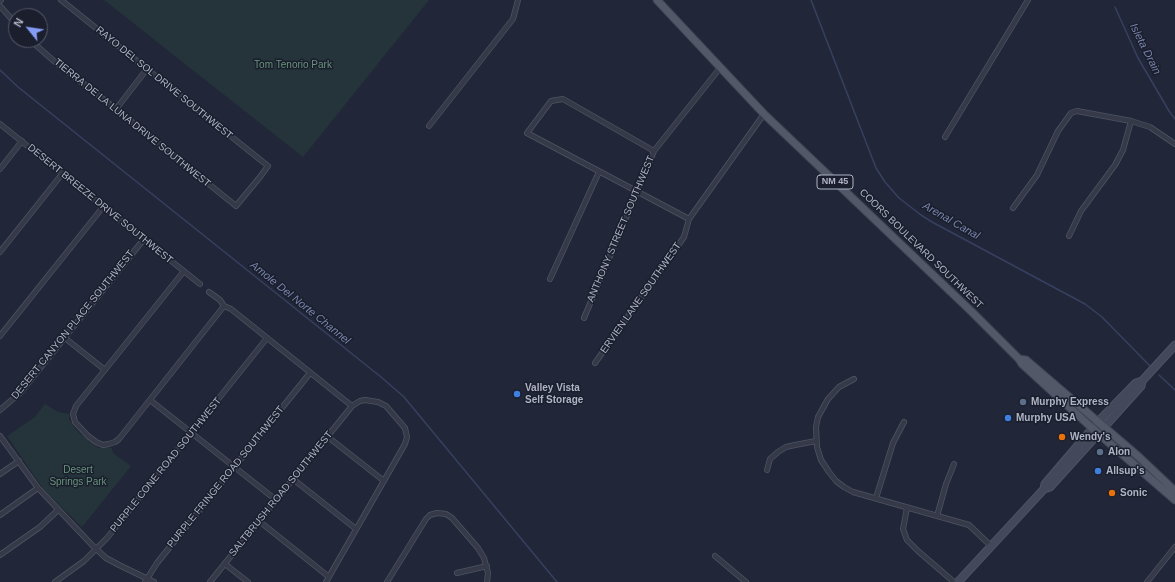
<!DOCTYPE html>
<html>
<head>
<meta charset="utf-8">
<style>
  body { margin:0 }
  #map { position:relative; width:1175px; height:582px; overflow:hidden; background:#212738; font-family:Helvetica,sans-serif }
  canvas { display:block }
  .north { position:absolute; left:8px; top:8px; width:40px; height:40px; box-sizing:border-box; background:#1a1e2d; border:1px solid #565a6a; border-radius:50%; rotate:300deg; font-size:11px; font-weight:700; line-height:16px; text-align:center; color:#afb4c5 }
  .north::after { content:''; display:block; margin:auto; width:14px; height:18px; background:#849cf4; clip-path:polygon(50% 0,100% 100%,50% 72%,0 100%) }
</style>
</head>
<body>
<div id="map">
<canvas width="1175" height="582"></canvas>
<div class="north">N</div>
</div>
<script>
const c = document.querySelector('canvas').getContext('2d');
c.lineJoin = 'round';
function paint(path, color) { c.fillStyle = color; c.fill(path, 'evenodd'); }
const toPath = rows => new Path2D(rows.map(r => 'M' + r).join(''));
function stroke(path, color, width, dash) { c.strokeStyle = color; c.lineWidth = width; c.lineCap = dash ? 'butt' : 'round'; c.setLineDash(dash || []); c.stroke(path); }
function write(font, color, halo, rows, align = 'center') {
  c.font = font + ' Helvetica,sans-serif'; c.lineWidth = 3; c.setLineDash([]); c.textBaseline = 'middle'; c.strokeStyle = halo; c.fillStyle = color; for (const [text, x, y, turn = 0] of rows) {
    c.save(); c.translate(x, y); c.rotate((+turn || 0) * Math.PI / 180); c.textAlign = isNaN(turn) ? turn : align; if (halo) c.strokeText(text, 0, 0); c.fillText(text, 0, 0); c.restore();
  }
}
paint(toPath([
  [104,0,429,0,303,157],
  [45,404,58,412,69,414,69,419,76,430,91,443,99,448,112,448,113,453,131,466,82,527,44,490,7,436,35,417]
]), '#24343a');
stroke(toPath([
  [811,0,876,168,885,182,899,198,921,215,932,222,1085,304,1102,317,1151,367],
  [1115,7,1138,58,1169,111,1175,119],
  [0,70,18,87,381,377,404,397,557,582],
  [1159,375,1175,390]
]), '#374060', 1.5);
const street = toPath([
  [0,1,1,0],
  [0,6,16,24],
  [30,40,55,62,116,109,236,206,260,177,268,166,61,0],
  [116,109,147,69],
  [0,124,200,284],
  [429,126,513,19,518,0],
  [945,137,1028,0],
  [654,151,563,99,551,101,527,133,689,219],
  [0,169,22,141],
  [1013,208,1037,175,1058,131,1071,113,1077,111,1131,121,1150,127,1175,144],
  [1069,236,1081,211,1115,165,1123,150,1131,121],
  [0,252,62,174],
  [184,271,76,406,73,414,75,422,88,436,96,442,103,445,109,444,115,442,119,439,224,306],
  [550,279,599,172],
  [209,292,220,300,224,306,231,309,352,406],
  [584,318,654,151,720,68],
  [0,336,103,207],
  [65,338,105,370],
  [595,363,684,237,689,219,764,114],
  [854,379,839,387,828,399,818,417,816,427,817,447,821,460,829,472,836,481,844,487,853,492,969,525,991,546],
  [150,400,276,500],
  [0,410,20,393,144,239],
  [0,436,38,488,93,546,106,558,119,565,154,582],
  [328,437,384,481],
  [767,470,770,459,778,452,786,447,795,445,816,441],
  [0,474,19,461],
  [293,479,356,529],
  [876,498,893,443,904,422],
  [907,508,903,529,907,540,918,551,954,582],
  [0,515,38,488],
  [937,516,946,484,954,464],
  [259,521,329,577],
  [0,555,40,527,58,510],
  [715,556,746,582],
  [225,564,248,582],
  [457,573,487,566],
  [55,582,84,561,107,538,267,338],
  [145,582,157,563,310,373],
  [210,582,352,406,360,401,365,400,378,402,386,406,405,428,407,437,405,444,326,582],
  [387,582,426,519,430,515,437,513,446,514,452,518,478,548,484,558,488,573,487,582],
  [1147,582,1175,547]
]);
const secondary = toPath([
  [1044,489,1050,487,1098,434,1141,386,1142,381,1175,345],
  [958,582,1032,502,1044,489,1045,484,1098,422,1136,383,1142,381]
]);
const primary = toPath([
  [657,0,764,114,972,312,1019,359,1022,364,1092,428,1175,500],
  [1019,359,1026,360,1139,457,1175,491]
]);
stroke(street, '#4f5463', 6);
stroke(secondary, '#4f5463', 9);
stroke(primary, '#3e4252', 9);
stroke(street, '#353948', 4.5);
stroke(secondary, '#43485b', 7);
stroke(primary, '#535868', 7);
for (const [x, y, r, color] of [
  [517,394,4,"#3f7fe0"],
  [1023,402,4,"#5c6f8a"],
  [1008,418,4,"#3f7fe0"],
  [1062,437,4,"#e8710a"],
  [1100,452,4,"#5c6f8a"],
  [1098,471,4,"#3f7fe0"],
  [1112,493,4,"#e8710a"]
]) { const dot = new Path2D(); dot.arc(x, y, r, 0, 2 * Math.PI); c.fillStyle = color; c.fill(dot); stroke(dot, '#1a1e2d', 1.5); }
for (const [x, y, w] of [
  [835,182,36]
]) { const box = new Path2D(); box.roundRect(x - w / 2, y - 7, w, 14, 3); c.fillStyle = '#1a1e2d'; c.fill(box); stroke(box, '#afb4c5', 1); }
write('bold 9px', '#afb4c5', null, [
  ["NM 45",835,182]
]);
write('10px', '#67947a', '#1a1e2d', [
  ["Tom Tenorio Park",293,65],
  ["Desert",78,470],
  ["Springs Park",78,482]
]);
write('10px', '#afb4c5', '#1a1e2d', [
  ["RAYO DEL SOL DRIVE SOUTHWEST",164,83,39],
  ["TIERRA DE LA LUNA DRIVE SOUTHWEST",132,123,39],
  ["DESERT BREEZE DRIVE SOUTHWEST",100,204,39],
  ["ANTHONY STREET SOUTHWEST",621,229,-67],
  ["COORS BOULEVARD SOUTHWEST",921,249,44],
  ["ERVIEN LANE SOUTHWEST",641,298,-55],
  ["DESERT CANYON PLACE SOUTHWEST",73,325,-51],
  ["PURPLE CONE ROAD SOUTHWEST",166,465,-51],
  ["PURPLE FRINGE ROAD SOUTHWEST",226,477,-51],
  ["SALTBRUSH ROAD SOUTHWEST",281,494,-51]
]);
write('bold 10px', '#afb4c5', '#1a1e2d', [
  ["Valley Vista",525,388],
  ["Self Storage",525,400],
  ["Murphy Express",1031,402],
  ["Murphy USA",1016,418],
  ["Wendy's",1070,437],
  ["Alon",1108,452],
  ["Allsup's",1106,471],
  ["Sonic",1120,493]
], 'left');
write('italic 11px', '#7885ac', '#1a1e2d', [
  ["Isleta Drain",1145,49,63],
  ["Arenal Canal",951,221,30],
  ["Amole Del Norte Channel",300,303,39]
]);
</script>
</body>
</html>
